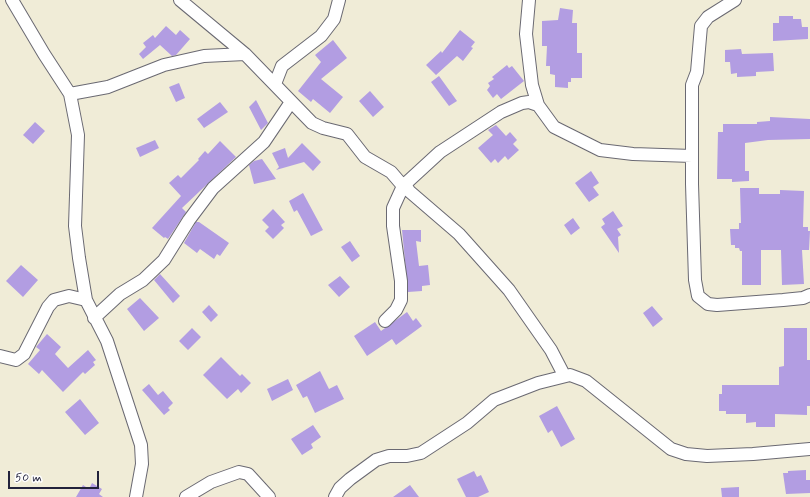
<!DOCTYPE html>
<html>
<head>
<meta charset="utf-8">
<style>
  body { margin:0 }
  #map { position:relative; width:810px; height:497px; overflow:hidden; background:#f0ecd7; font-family:Mynerve,sans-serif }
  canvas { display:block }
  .scale { position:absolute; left:8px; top:471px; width:91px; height:18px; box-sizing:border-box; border:2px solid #22223b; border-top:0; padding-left:5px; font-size:12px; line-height:14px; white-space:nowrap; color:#22223b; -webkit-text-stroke:3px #fff; paint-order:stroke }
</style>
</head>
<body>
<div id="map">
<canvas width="810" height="497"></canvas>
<div class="scale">50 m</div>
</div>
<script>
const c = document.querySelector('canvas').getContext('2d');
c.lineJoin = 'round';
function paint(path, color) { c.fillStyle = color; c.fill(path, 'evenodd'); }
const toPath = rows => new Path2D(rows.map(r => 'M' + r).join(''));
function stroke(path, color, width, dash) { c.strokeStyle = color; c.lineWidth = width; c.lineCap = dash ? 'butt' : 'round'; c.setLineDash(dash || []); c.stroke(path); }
paint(toPath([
  [560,8,573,10,572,23,577,23,577,53,582,53,582,78,571,78,571,82,568,82,568,88,555,87,555,75,550,74,550,66,546,66,547,46,542,46,542,21,558,20],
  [779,16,793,16,793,19,801,19,802,27,808,27,808,39,773,41,773,23,779,23],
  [166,26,176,35,180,30,190,39,176,55,172,56,160,45,143,59,139,54,146,47,143,43,153,35,155,38],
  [460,30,475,42,471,47,473,48,463,61,457,56,436,75,426,65,441,51,442,53],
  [333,40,347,58,321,79,343,97,330,113,313,99,311,102,298,91,321,62,315,55],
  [741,49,742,54,773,53,774,71,756,72,756,76,737,77,737,73,731,74,730,62,725,62,725,50],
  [507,65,509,68,512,66,524,81,501,99,497,94,493,98,487,90,490,86,488,83,494,79,492,77],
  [439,76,457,101,449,106,431,82],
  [179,83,185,98,176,102,169,87],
  [370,91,384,107,373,117,359,101],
  [256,100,268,123,261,130,249,107],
  [220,102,228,112,204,128,197,119],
  [770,117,810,119,810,139,768,140,745,143,745,171,749,171,749,181,732,182,732,179,717,179,718,132,723,132,723,124,757,124,757,122,770,121],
  [35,122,45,131,33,144,23,135],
  [496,125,506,136,510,132,517,140,513,144,519,150,508,160,505,156,498,163,495,159,491,163,478,148,493,135,488,130],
  [155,140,159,148,140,157,136,148],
  [220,141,236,157,182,208,186,212,168,239,165,237,164,238,152,228,181,196,169,183,178,175,181,178,199,160,198,159,205,151,208,154],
  [302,143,321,162,313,171,304,162,276,170,279,167,272,153,285,148,288,158],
  [262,159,276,179,254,184,249,165,254,161],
  [591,171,599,183,593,187,599,195,589,202,575,183],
  [740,188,759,188,759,194,780,194,780,190,804,191,803,227,808,227,808,231,810,231,809,250,802,250,804,284,782,285,781,250,761,250,761,285,742,285,742,251,740,251,739,248,735,248,735,245,731,245,730,229,739,229,739,223,741,223],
  [303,193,323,230,311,236,297,210,294,212,289,201],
  [273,209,285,222,281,225,284,228,273,239,265,231,269,227,262,220],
  [613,211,623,226,617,229,621,235,618,237,619,253,601,227,605,224,602,219],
  [573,218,580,228,571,235,564,225],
  [196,222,199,222,229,243,220,256,217,254,214,259,200,249,197,253,184,243],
  [402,230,421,230,421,242,416,241,419,266,428,265,430,285,422,286,422,291,408,292],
  [350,241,360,256,352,262,341,247],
  [21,265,38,280,23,297,6,281],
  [160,274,180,296,173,303,154,280],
  [340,276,350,287,339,297,328,285],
  [140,298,159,318,144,331,127,309],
  [209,305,218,315,211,322,202,312],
  [652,306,663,319,653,327,643,313],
  [407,312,413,321,416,318,422,326,396,345,392,339,367,356,354,336,375,322,381,331],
  [192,328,201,337,188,350,179,341],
  [784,328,807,328,807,360,810,360,810,406,807,406,807,415,775,414,775,427,756,427,756,422,746,423,746,414,726,414,726,411,719,411,719,394,722,394,722,385,779,385,779,367,784,366],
  [47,334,61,347,55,354,68,368,88,350,96,360,93,362,95,365,85,374,83,372,63,392,42,370,39,374,28,364,40,350,36,347],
  [221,357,240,376,242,374,251,383,241,393,238,389,227,399,203,375],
  [320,371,329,389,337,385,344,399,315,413,307,396,303,398,296,385],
  [288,379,293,390,272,401,267,389],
  [149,384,158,395,163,391,173,403,168,408,170,410,164,415,142,390],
  [80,399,99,423,85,435,65,412],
  [557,406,575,439,561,447,552,430,548,433,539,416],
  [313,425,321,437,311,444,313,448,302,455,291,439],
  [806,470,806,480,810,480,810,493,786,494,783,473,788,473,788,471],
  [474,471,477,477,481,475,489,492,478,497,466,497,457,479],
  [92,483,102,489,99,494,103,497,76,497,83,485,89,489],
  [410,485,419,497,393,497],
  [739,487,739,497,722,497,721,488]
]), '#b29de2');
const minor = toPath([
  [12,0,44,54,70,94,78,135,75,226,79,258,86,300,107,341,141,445,142,464,136,497],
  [180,0,245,54,312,123,323,128,347,134,365,157,391,172,403,186],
  [529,0,526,34,532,85,538,105,554,127,600,150,633,154,692,156],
  [735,0,708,17,701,26,697,72,692,85,692,184,695,280,698,296,708,304,717,305,783,300,803,298,810,295],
  [275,84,282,66,321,36,334,19,339,0],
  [70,94,108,87,164,65,204,56,245,54],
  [405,184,409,191,459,234,509,290,551,350,564,375],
  [94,318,120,294,143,280,164,260,189,220,213,188,264,142,291,102],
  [385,321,396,310,401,300,401,281,393,226,393,208,403,186,440,152,501,112,522,103,529,102,538,105],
  [0,356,16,360,24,354,48,307,54,300,69,296,86,300],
  [186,497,211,482,239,472,248,474,269,497],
  [335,497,340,488,350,479,376,460,389,456,407,456,421,453,467,423,494,400,538,383,570,375,586,381,671,449,686,454,707,456,753,454,810,449]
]);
stroke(minor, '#6a6972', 14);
stroke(minor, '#fff', 12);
</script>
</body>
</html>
